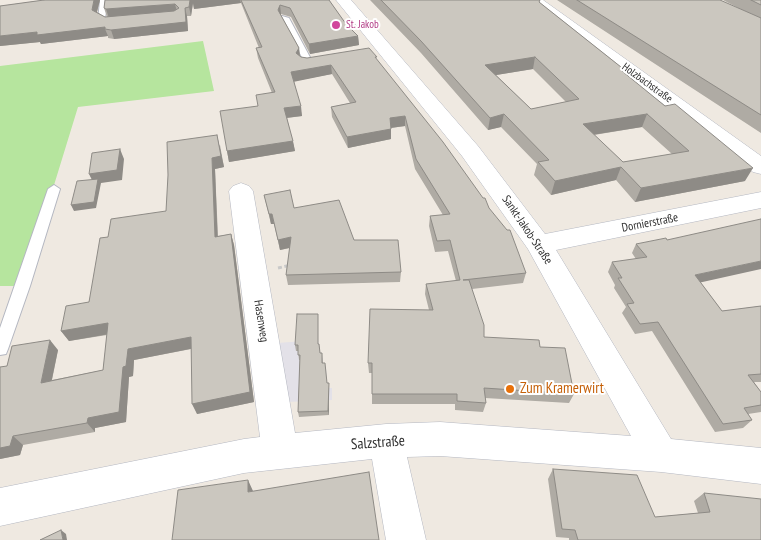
<!DOCTYPE html>
<html>
<head>
<meta charset="utf-8">
<style>
  body { margin:0 }
  canvas { display:block; background:#efe9e1 }
</style>
</head>
<body>
<canvas width="761" height="540"></canvas>
<script>
const c = document.querySelector('canvas').getContext('2d');
c.lineJoin = 'round';
function paint(path, color) { c.fillStyle = color; c.fill(path, 'evenodd'); }
const toPath = rows => new Path2D(rows.map(r => 'M' + r).join(''));
function stroke(path, color, width, dash) { c.strokeStyle = color; c.lineWidth = width; c.lineCap = dash ? 'butt' : 'round'; c.setLineDash(dash || []); c.stroke(path); }
function write(font, color, halo, rows, align = 'center') {
  c.font = font + ' "PT Sans Narrow",sans-serif'; c.lineWidth = 4; c.setLineDash([]); c.textBaseline = 'middle'; c.strokeStyle = halo; c.fillStyle = color; for (const [text, x, y, turn = 0] of rows) {
    c.save(); c.translate(x, y); c.rotate((+turn || 0) * Math.PI / 180); c.textAlign = isNaN(turn) ? turn : align; if (halo) c.strokeText(text, 0, 0); c.fillText(text, 0, 0); c.restore();
  }
}
paint(toPath([
  [318,340,320,358,323,358,323,368,326,368,327,388,332,388,332,400,287,402,277,343]
]), '#e3e1e8');
paint(toPath([
  [203,41,214,91,78,107,23,286,0,286,0,66]
]), '#b6e59e');
const lane = toPath([
  [100,0,108,0,105,18,118,19,118,23,108,24,98,21,100,0],
  [282,16,289,18,312,61,311,63,305,63,304,61,281,18,282,16],
  [54,185,60,189,30,286,8,349,6,354,0,355,0,328,48,189,54,185]
]);
const street = toPath([
  [336,0,351,0,478,146,545,234,761,192,761,208,556,250,671,439,761,448,761,484,661,472,440,456,407,457,426,540,386,540,372,459,244,473,0,526,0,488,244,439,260,437,229,191,233,186,241,183,249,186,253,191,295,433,386,424,440,422,631,436,528,249,462,156,336,0],
  [526,0,543,0,761,156,761,174,753,172,526,0]
]);
stroke(lane, '#b4b7c1', 2);
stroke(street, '#b4b7c1', 1);
stroke(toPath([
  [278,268,291,265]
]), '#c9c9c9', 3, [4, 2.5]);
paint(lane, '#fff');
paint(street, '#fff');
paint(toPath([
  [44,0,100,0,97,12,105,17,107,17,104,8,105,0,329,0,346,24,358,36,359,45,310,54,291,17,281,14,281,15,299,48,300,56,301,57,307,58,377,60,489,208,526,273,523,283,472,289,484,337,540,347,574,394,569,403,485,398,486,403,483,412,455,410,455,404,372,404,372,373,369,373,368,363,429,310,425,294,426,284,456,281,448,251,435,252,429,226,430,216,443,215,415,169,405,126,391,128,391,139,348,148,332,117,331,107,350,103,332,74,294,81,302,116,287,118,295,151,229,162,227,151,258,106,272,93,258,58,256,48,259,48,241,3,194,9,193,3,191,16,187,16,188,31,114,39,108,38,108,36,41,44,40,42,0,46,0,6],
  [370,0,540,0,539,2,626,71,625,73,745,181,635,202,616,180,551,195,534,175,537,164,501,127,488,130,421,53],
  [533,69,566,102,531,109,496,75],
  [642,127,672,154,623,162,594,135],
  [557,0,720,0,752,15,723,0,761,0,761,133],
  [220,145,224,167,215,169,218,236,231,234,234,245,254,402,197,414,191,349,134,360,133,376,129,377,126,422,95,428,95,432,23,445,20,455,0,459,7,366,58,350,52,380,103,370,107,335,69,341,61,331,89,302,108,237,166,211],
  [264,195,294,208,354,240,401,272,400,282,288,285,286,275,290,248,280,250,274,224,271,224],
  [636,244,700,282,722,311,761,306,761,382,754,382,761,392,761,412,748,414,752,420,743,428,715,432,652,331,635,334,622,313,626,307,614,288,615,285,608,272,612,262,636,259,632,253],
  [318,314,318,344,319,344,320,353,322,353,323,363,327,383,329,388,329,415,299,417,298,412,300,360,299,360,298,351,296,351,295,345],
  [553,469,655,517,698,513,694,501,704,493,761,540,569,540,569,538,556,537,548,479]
]), '#afaba4');
paint(toPath([
  [94,0,100,0,95,19,92,10],
  [190,0,240,0,241,3,194,9,193,3,191,16,189,7],
  [175,4,177,12,109,18,106,9],
  [280,5,281,14,279,19,278,10],
  [185,8,187,16,188,31,114,39,111,30],
  [105,27,105,29,108,36,41,44,40,42,0,46,0,36,37,32],
  [358,36,359,45,310,54,309,44],
  [299,48,300,57,296,53],
  [535,57,533,69,484,77,485,65],
  [331,65,332,74,293,82,291,72],
  [301,106,302,116,285,118,284,108],
  [504,114,501,127,488,130,490,118],
  [647,114,642,127,579,137,583,124],
  [405,116,405,126,390,128,390,118],
  [391,129,391,139,348,148,347,137],
  [217,135,224,167,215,169,218,248,215,237,212,158],
  [293,141,295,151,229,162,227,151],
  [120,149,124,159,122,180,101,183,96,208,74,211,71,205,94,184,89,174],
  [621,167,616,180,551,195,555,181],
  [753,168,745,181,635,202,641,188],
  [269,214,272,214,274,224,271,224],
  [231,234,234,245,254,402,197,414,192,404],
  [291,237,293,247,280,250,278,240],
  [761,261,761,269,689,285,695,275],
  [108,323,115,333,69,341,61,331],
  [191,337,195,348,134,360,133,376,129,377,126,422,95,428,95,432,87,423,88,418,123,367,128,349],
  [50,340,58,350,49,393,41,383],
  [329,383,329,415,328,411],
  [13,436,23,445,20,455,0,459,0,448],
  [248,480,253,491,248,492],
  [61,530,66,534,67,540,63,540]
]), '#8e8b86');
const building = toPath([
  [44,0,94,0,92,10,105,17,174,11,179,8,175,4,106,9,104,8,105,0,190,0,189,7,185,8,186,22,111,30,105,29,105,27,37,35,37,32,0,36,0,6,44,0],
  [241,0,329,0,346,24,358,36,309,44,290,8,280,5,278,10,299,48,296,53,301,57,307,58,369,48,377,57,375,57,443,142,483,198,485,198,489,208,507,230,510,230,526,273,463,280,469,280,484,325,484,337,539,340,540,347,565,348,574,394,484,388,486,403,457,401,457,394,372,394,372,363,368,363,370,309,433,310,426,284,460,280,450,240,437,241,430,216,450,214,416,159,405,116,390,118,391,129,347,137,331,107,356,102,331,65,291,72,301,106,284,108,293,141,227,151,220,111,258,106,256,95,275,92,256,48,262,47,241,0],
  [381,0,540,0,539,2,626,71,622,71,665,106,675,104,753,168,641,188,621,167,555,181,538,162,549,160,504,114,490,118,421,41,381,0],
  [535,57,579,99,531,109,485,65,535,57],
  [647,114,689,151,623,162,583,124,647,114],
  [577,0,720,0,761,18,761,115,577,0],
  [751,0,761,0,761,5,751,0],
  [217,135,221,156,212,158,215,237,231,234,250,392,192,404,191,337,128,349,126,366,123,367,119,412,88,418,87,423,13,436,10,446,0,448,0,367,7,366,12,346,50,340,41,383,103,370,108,323,61,331,66,306,89,302,100,238,108,237,111,219,166,211,168,175,167,142,217,135],
  [120,149,117,170,89,174,92,153,120,149],
  [98,179,94,202,71,205,77,181,98,179],
  [290,190,294,208,339,200,354,240,398,240,401,272,286,275,291,237,278,240,272,214,269,214,264,195,290,190],
  [761,219,761,261,695,275,722,311,761,306,761,374,748,375,761,392,761,405,744,408,752,420,723,424,658,322,640,324,627,304,634,303,618,278,622,278,612,262,647,257,636,244,666,238,667,240,761,219],
  [297,314,318,314,318,344,319,344,320,353,322,353,322,363,325,363,327,383,329,383,328,411,298,412,300,355,298,355,298,345,295,345,297,314],
  [553,469,637,475,655,517,710,512,704,493,761,499,761,540,578,540,575,530,562,529,553,469],
  [369,472,379,540,172,540,178,490,248,480,248,492,369,472],
  [61,530,63,540,40,540,61,530]
]);
paint(building, '#cbc7bf');
stroke(building, '#8e8b86', 1);
for (const [x, y, r, color] of [
  [336,25,5,"#d1479c"],
  [510,389,5,"#e8710a"]
]) { const dot = new Path2D(); dot.arc(x, y, r, 0, 2 * Math.PI); c.fillStyle = color; c.fill(dot); stroke(dot, '#fff', 2); }
write('11px', '#b23c85', '#fff', [
  ["St. Jakob",346,25]
], 'left');
write('11px', '#2e2e2e', '#fff', [
  ["Holzbachstraße",647,83,36]
]);
write('12px', '#2e2e2e', '#fff', [
  ["Dornierstraße",650,223,-11],
  ["Sankt-Jakob-Straße",527,230,56],
  ["Hasenweg",261,321,81]
]);
write('15px', '#c56008', '#fff', [
  ["Zum Kramerwirt",520,389]
], 'left');
write('15px', '#2e2e2e', '#fff', [
  ["Salzstraße",378,443,-4]
]);
</script>
</body>
</html>
